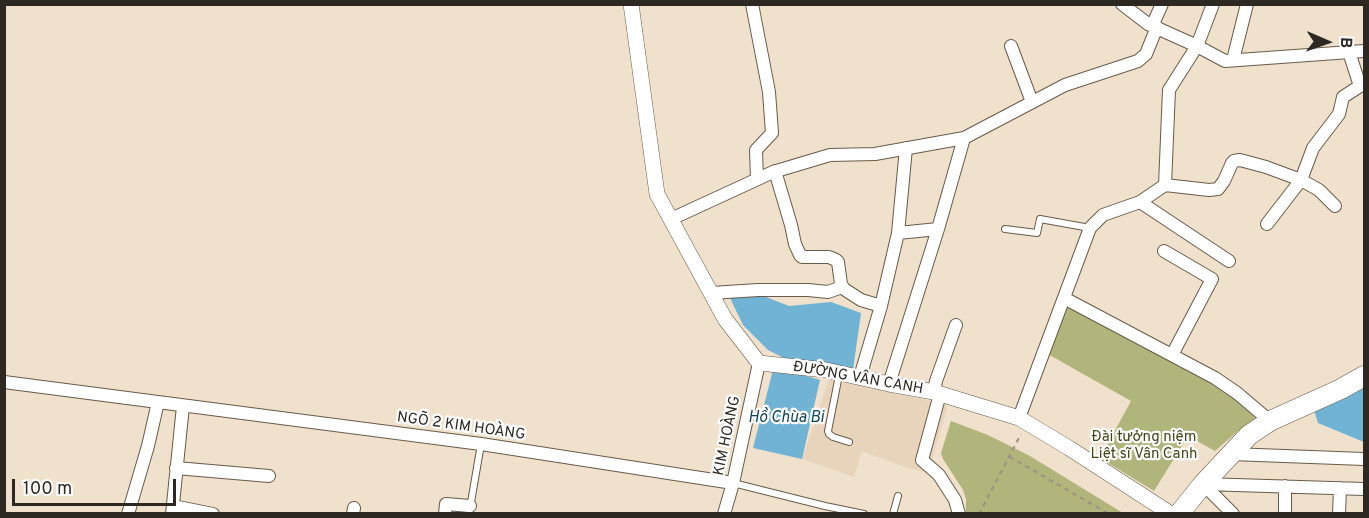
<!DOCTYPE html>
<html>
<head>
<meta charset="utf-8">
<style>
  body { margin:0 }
  #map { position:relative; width:1369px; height:518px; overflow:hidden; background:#f0e1cd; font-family:Overpass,sans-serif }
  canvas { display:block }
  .frame { position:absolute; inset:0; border:6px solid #2d2821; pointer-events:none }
  .north { position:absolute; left:1297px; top:12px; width:60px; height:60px; -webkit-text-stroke:4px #fff; paint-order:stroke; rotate:92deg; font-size:16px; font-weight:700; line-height:24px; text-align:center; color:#2d2821 }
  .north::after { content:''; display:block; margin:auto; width:21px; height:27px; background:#2d2821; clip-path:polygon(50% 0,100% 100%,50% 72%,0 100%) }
  .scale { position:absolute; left:12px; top:479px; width:164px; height:27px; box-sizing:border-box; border:3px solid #2d2821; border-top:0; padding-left:8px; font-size:18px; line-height:21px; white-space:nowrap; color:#2d2821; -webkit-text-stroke:4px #fff; paint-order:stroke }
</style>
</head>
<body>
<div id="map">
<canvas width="1369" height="518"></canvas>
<div class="frame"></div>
<div class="north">B</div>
<div class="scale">100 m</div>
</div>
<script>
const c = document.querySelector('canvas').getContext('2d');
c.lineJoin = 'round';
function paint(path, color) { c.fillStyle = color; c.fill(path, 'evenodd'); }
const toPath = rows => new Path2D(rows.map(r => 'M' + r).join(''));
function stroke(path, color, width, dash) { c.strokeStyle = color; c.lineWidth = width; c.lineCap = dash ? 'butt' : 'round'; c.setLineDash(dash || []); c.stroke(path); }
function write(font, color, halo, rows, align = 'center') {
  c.font = font + ' Overpass,sans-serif'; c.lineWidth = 4.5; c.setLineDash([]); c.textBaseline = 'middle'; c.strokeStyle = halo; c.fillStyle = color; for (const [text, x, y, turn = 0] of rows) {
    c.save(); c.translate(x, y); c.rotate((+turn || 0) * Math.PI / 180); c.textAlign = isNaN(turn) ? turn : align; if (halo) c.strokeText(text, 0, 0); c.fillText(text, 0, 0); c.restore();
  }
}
paint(toPath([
  [829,379,948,405,928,473,905,467,862,451,854,477,802,459]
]), '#e8d4bb');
paint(toPath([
  [1066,303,1235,395,1256,419,1238,431,1215,451,1188,436,1154,491,1100,458,1131,401,1046,353],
  [951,421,988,435,1030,456,1123,513,966,513,966,499,963,490,943,459,941,453]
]), '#b1b57c');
paint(toPath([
  [761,295,789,306,831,302,861,313,853,370,784,358,768,350,743,325,729,296],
  [774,366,820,380,802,459,753,448],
  [1364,384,1364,442,1318,423,1314,410]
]), '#70b3d5');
const service = toPath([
  [1005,229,1037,233,1040,219,1090,228],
  [839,375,828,431,829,434,833,437,849,442],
  [733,483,825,506,864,514],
  [469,514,481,444],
  [893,514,898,496]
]);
const minor = toPath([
  [752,4,769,92,772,133,756,150,757,179],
  [1122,4,1148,24,1197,46,1225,61,1364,51],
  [1152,26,1162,4],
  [1011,46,1032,102],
  [1233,60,1247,4],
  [775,171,791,225,795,244,800,255,802,257,829,257,836,260,838,262,841,284,844,289,861,300,881,306],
  [1165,185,1209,190,1218,189,1224,181,1232,163,1234,161,1240,160,1266,167,1301,180,1319,190,1335,206],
  [1140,202,1165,185,1169,90,1197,46,1213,4],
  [671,219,773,172,830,155,875,154,964,138,1065,85,1138,61,1146,54,1157,27],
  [1267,224,1301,180,1313,148,1339,114,1343,97,1360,86,1349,52],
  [898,233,938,229],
  [1164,251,1212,279,1172,355],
  [711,293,758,290,808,290,828,292,842,287],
  [1064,298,1215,378,1237,393,1270,421],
  [860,377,881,306,898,233,906,148],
  [4,382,481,444,733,483],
  [889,384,938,229,964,138],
  [934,392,936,381,956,325],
  [940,394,922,460,939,475,955,500,959,514],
  [1019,418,1090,228,1103,215,1140,202,1229,261],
  [1231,454,1364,459],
  [176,468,269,476],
  [1203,484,1364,489],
  [1203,484,1233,514],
  [1285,486,1285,514],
  [173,506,213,514],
  [128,514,148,446,158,402],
  [172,514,183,406],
  [353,514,354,508],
  [445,514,446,504,470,506],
  [724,514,733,483,759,363],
  [1339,514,1340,488]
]);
const tertiary = toPath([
  [631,4,657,194,725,319,759,363,826,370,889,384,934,392,1019,418,1069,448,1171,514]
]);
const primary = toPath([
  [1179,514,1203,484,1249,435,1270,421,1341,389,1364,376]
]);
stroke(service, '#685b4a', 8);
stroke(minor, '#685b4a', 14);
stroke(tertiary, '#685b4a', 16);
stroke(primary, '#685b4a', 21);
stroke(toPath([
  [1010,457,1109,514],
  [979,514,1021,434]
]), '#9b9182', 2, [4.5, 4.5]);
stroke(service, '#fff', 6);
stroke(minor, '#fff', 12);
stroke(tertiary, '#fff', 15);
stroke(primary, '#fff', 20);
write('15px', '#2d2821', '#fff', [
  ["ĐƯỜNG VÂN CANH",858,379,10],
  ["NGÕ 2 KIM HOÀNG",461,427,8],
  ["KIM HOÀNG",728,436,-78]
]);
write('15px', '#454717', '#fff', [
  ["Đài tưởng niệm",1144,438],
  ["Liệt sĩ Vân Canh",1144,455]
]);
write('italic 16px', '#0b445c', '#fff', [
  ["Hồ Chùa Bi",786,419]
]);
</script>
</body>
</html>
